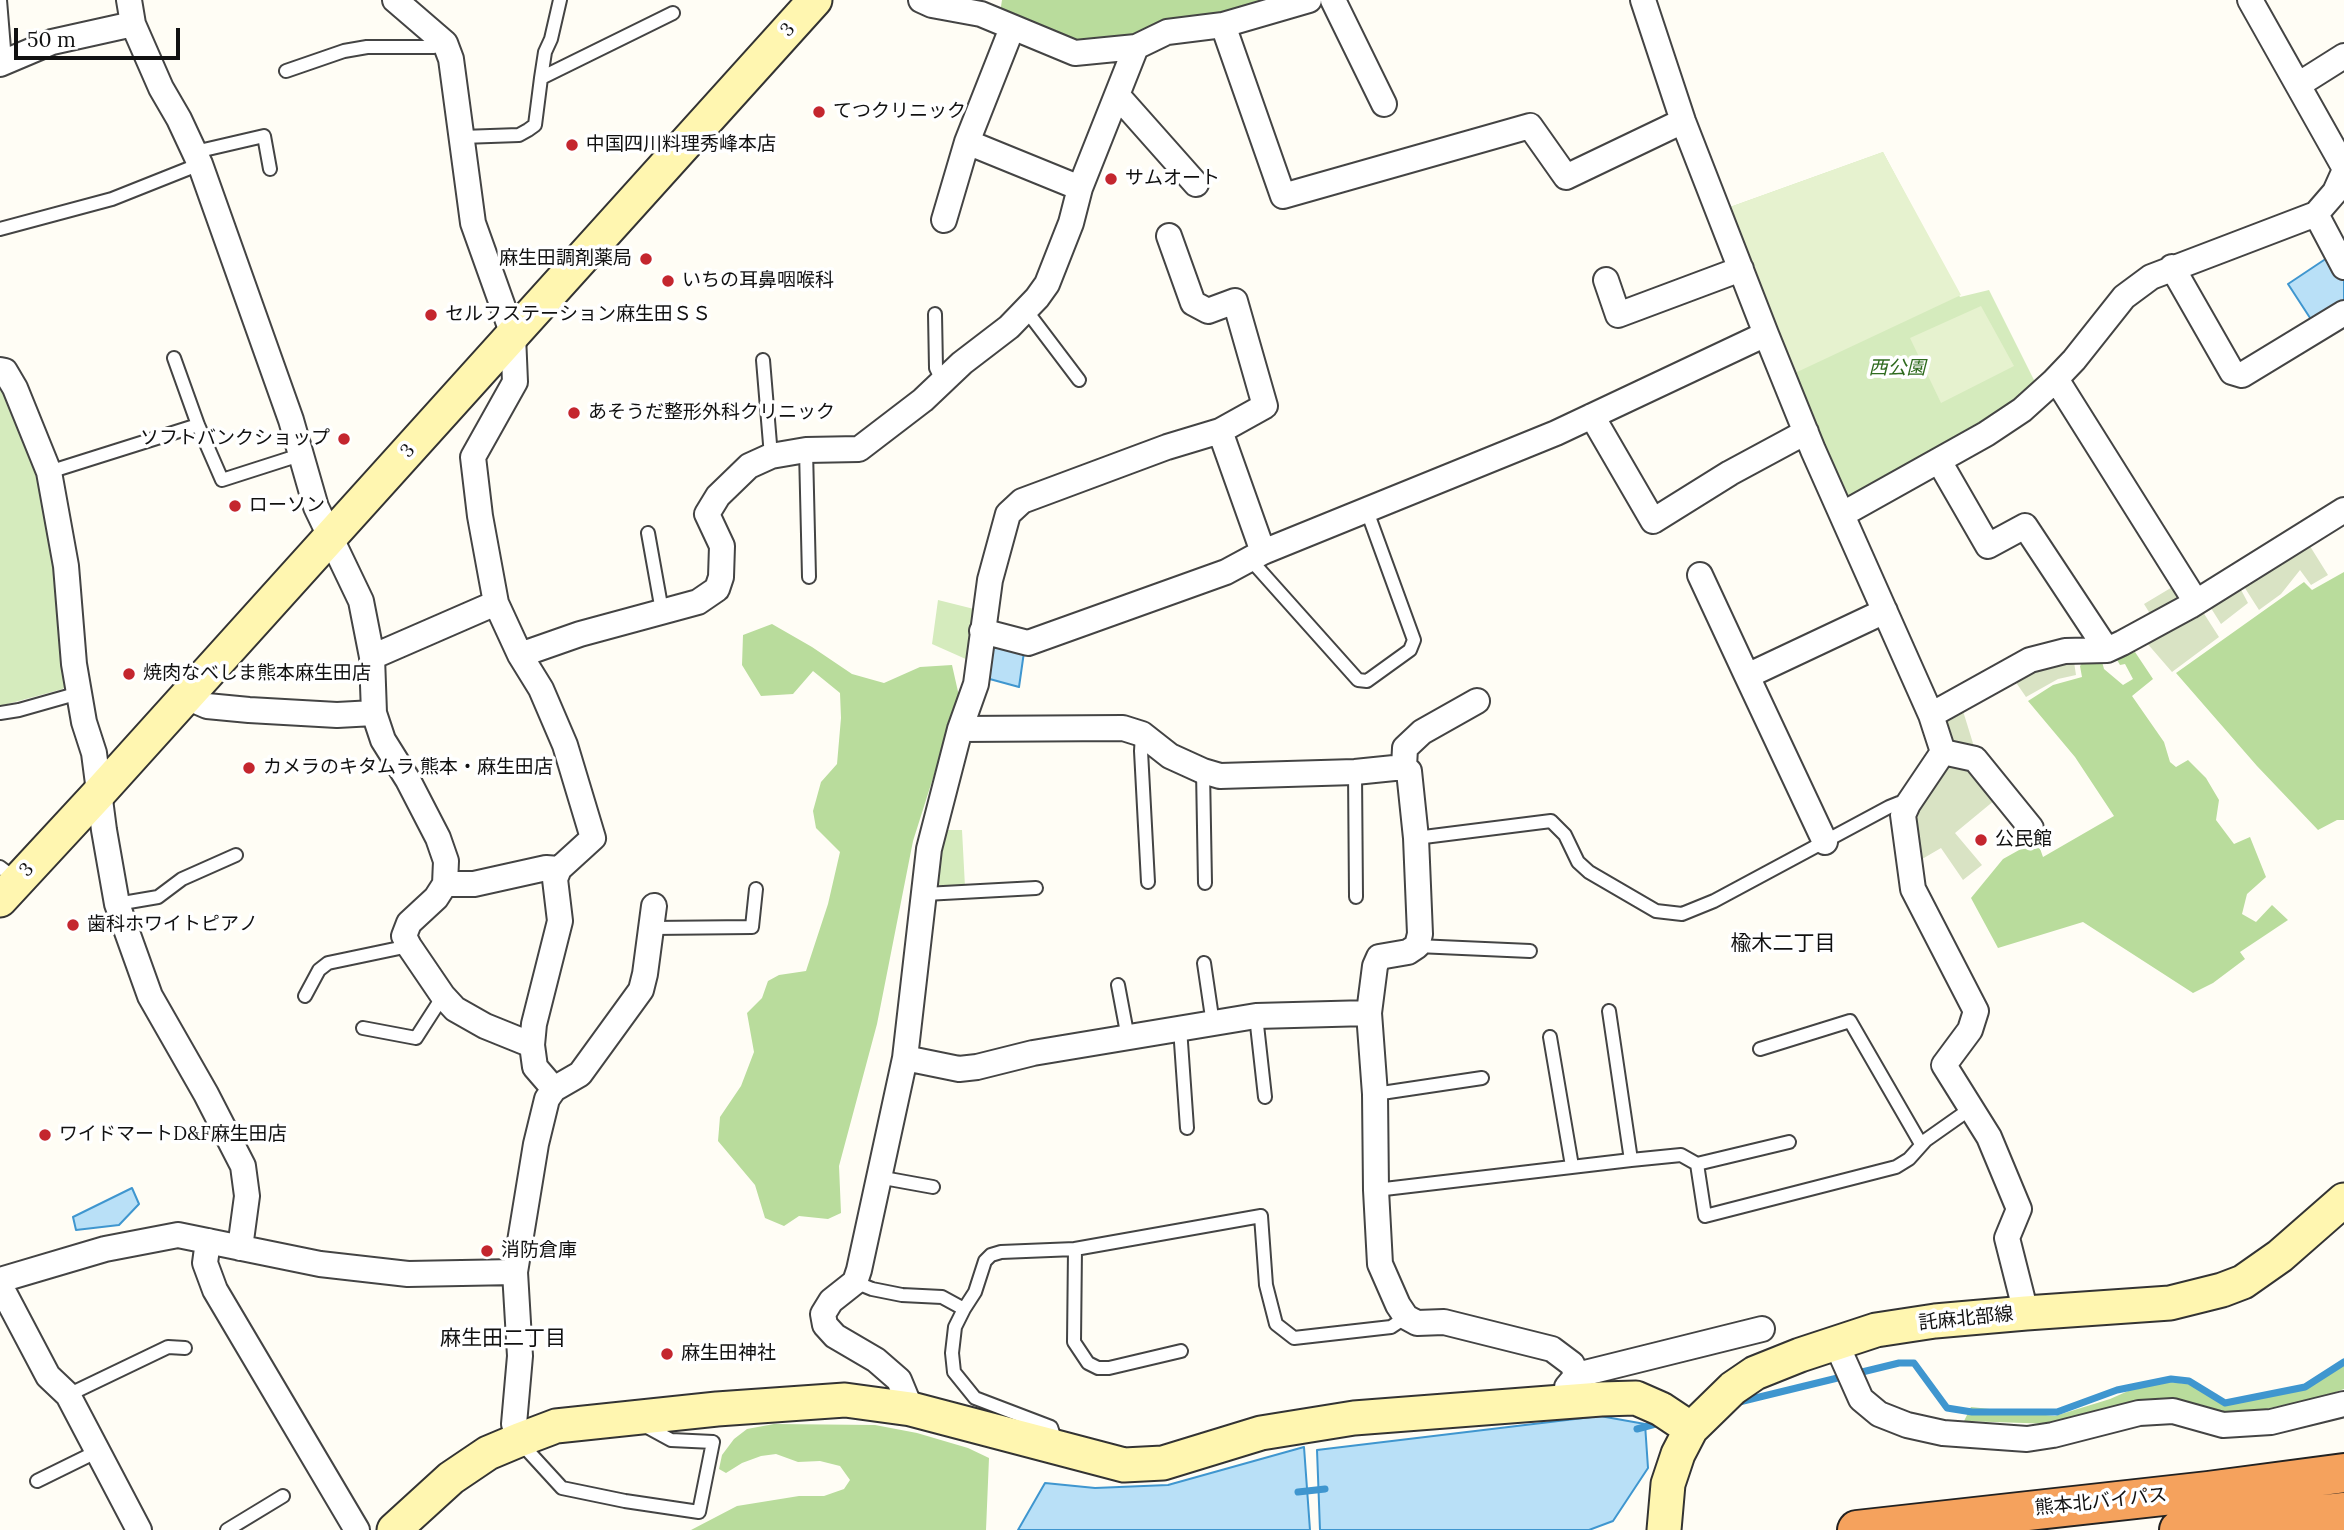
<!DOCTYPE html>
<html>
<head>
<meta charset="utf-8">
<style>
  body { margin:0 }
  #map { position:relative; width:2344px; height:1530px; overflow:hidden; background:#fffdf5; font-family:Lora,serif }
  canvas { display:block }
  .scale { position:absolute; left:14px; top:28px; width:166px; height:32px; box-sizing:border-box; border:4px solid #111; border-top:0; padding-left:9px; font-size:21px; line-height:24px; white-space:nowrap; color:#111; -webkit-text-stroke:5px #fff; paint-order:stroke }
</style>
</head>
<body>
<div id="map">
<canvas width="2344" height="1530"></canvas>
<div class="scale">50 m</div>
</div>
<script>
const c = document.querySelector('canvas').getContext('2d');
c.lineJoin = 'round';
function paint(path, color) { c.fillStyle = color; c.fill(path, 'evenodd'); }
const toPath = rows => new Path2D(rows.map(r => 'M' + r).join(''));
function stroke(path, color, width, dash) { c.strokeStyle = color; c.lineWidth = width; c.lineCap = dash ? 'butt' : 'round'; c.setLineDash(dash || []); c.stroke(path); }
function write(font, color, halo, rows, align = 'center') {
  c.font = font + ' Lora,"Noto Sans JP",serif'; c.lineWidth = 7; c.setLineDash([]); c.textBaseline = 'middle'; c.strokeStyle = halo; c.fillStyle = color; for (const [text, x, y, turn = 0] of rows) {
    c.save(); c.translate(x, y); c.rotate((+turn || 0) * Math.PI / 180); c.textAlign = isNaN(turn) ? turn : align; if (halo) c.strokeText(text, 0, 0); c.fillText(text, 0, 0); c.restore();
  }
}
paint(toPath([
  [1883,152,1960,297,1989,290,2039,390,1853,503,1845,498,1730,207],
  [0,380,43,476,70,678,63,689,0,706],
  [938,600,978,610,968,660,932,644],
  [939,830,962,830,965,887,940,887,932,884]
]), '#d5ebbd');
paint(toPath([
  [1002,0,1280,0,1084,48,1000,13],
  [2344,572,2344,820,2337,820,2318,830,2257,766,2176,673,2304,582,2312,590],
  [772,624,812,647,852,674,884,683,920,667,952,665,959,696,913,841,877,1024,839,1166,841,1213,828,1219,799,1216,784,1226,765,1218,755,1185,718,1141,720,1117,741,1086,754,1052,747,1013,762,998,768,981,779,975,806,971,828,904,840,852,816,828,813,811,821,782,837,764,841,718,840,693,813,671,793,694,761,696,742,665,743,635],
  [2135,652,2153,679,2132,696,2164,742,2170,762,2176,767,2188,760,2206,778,2219,800,2216,820,2234,844,2250,837,2266,877,2247,894,2242,914,2256,922,2272,905,2288,920,2240,952,2245,959,2213,983,2193,993,2083,922,1998,948,1971,898,2003,859,2037,840,2043,857,2114,816,2075,757,2028,701,2053,685,2082,677,2080,666,2088,655,2100,654,2104,669,2123,685,2133,679,2125,664,2120,665,2116,658],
  [2344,1364,2344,1389,2325,1396,2233,1416,2189,1403,2148,1399,2054,1424,1964,1421,1971,1407,2055,1416,2110,1399,2153,1380,2188,1384,2225,1403,2307,1389],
  [774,1424,875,1425,917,1433,968,1448,989,1458,986,1530,691,1530,737,1506,799,1496,824,1496,844,1489,850,1480,840,1466,820,1461,798,1462,776,1454,761,1456,742,1463,726,1473,719,1469,722,1455,734,1439,747,1429]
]), '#b9dc9c');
paint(toPath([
  [2308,543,2328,575,2311,585,2300,570,2281,594,2259,610,2243,585],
  [2179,583,2190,596,2154,620,2144,604],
  [2239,586,2248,603,2221,624,2209,605],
  [2201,609,2219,637,2172,672,2146,642],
  [2074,662,2076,675,2058,679,2026,697,2015,681,2047,665],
  [1963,711,1976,753,2001,795,1955,833,1982,865,1963,880,1941,848,1917,862,1912,807,1944,721]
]), '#d9e3c4');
paint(toPath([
  [1883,152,1961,295,1795,373,1730,207],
  [1981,306,2014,366,1941,403,1910,338]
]), '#e6f2cf');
const water = toPath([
  [2330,256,2344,281,2344,304,2314,324,2288,284,2330,256],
  [989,641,1024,652,1019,687,986,678,989,641],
  [132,1188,139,1204,119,1225,76,1230,73,1217,132,1188],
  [1600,1416,1645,1424,1648,1468,1613,1521,1589,1530,1320,1530,1317,1450,1600,1416],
  [1304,1447,1310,1530,1018,1530,1045,1483,1095,1488,1168,1485,1304,1447]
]);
paint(water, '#b9e0f7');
stroke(water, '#3f96cf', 2);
stroke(toPath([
  [1735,1403,1899,1363,1914,1363,1947,1408,1972,1412,2057,1412,2117,1390,2171,1379,2189,1381,2225,1403,2305,1387,2344,1362],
  [1637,1429,1663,1422],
  [1298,1492,1325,1489]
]), '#3f96cf', 7);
const lane = toPath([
  [0,0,5,61],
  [286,71,344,51,367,47,434,47,444,43],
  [541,78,545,52,551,39,560,0],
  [462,137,519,135,528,130,535,125,541,78,673,13],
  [195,152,264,136,270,169],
  [0,229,112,199,200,164],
  [1026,310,1079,380],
  [935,314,936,368,942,380],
  [174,358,198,425,222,480,300,455],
  [763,360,771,456],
  [806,450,809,577],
  [49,472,198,425],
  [648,533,662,611],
  [1249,558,1358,680,1367,681,1410,650,1414,640,1367,511],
  [0,713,19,710,79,693],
  [1142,734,1141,751,1148,882],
  [1203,771,1205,883],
  [1355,772,1356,897],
  [1416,838,1551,821,1565,835,1578,862,1589,872,1656,911,1682,914,1714,901,1889,807,1899,803,1908,804],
  [0,867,17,880],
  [925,894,1036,888],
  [117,904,158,897,182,879,236,855],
  [652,928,752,927,756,889],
  [1417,946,1530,951],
  [1204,963,1213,1024],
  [1118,985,1128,1038],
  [305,996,319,970,328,963,409,946],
  [1256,1016,1265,1097],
  [363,1028,416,1038,443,996],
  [1180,1028,1187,1128],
  [1550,1037,1572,1166],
  [1760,1049,1850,1021,1921,1144],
  [1375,1094,1482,1078],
  [1631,1160,1681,1155,1697,1164,1705,1216,1896,1167,1909,1159,1926,1140,1970,1109],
  [1697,1164,1789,1142],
  [878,1177,933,1187],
  [1376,1190,1631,1160,1609,1011],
  [1075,1249,1261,1216,1266,1285,1276,1324,1294,1338,1391,1327,1406,1317],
  [855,1282,872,1289,902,1295,942,1297,964,1309,975,1292,985,1261,991,1255,1001,1252,1075,1249,1074,1342,1088,1363,1098,1368,1109,1368,1181,1351],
  [964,1309,955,1327,952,1353,954,1372,975,1398,1051,1427,1057,1445],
  [68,1395,168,1347,185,1348],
  [525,1439,529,1452,562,1488,625,1501,699,1512,713,1442,671,1440,649,1428,646,1423],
  [37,1481,98,1451],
  [227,1530,283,1496]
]);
const street = toPath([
  [129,0,133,24,161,88,179,119,200,164,291,420,316,507,361,601,372,657,374,713,383,740,408,780,438,838,446,861,445,884,436,898,409,923,404,936,409,946,443,996,455,1009,485,1026,532,1045],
  [395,0,445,43,451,59,473,223,513,335,515,382,473,457,480,516,496,603,520,655,541,689,565,745,593,838,559,869,555,879,560,921,534,1024,532,1045,535,1067,554,1089],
  [921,0,932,5,981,14,1075,53,1136,47,1167,32,1223,25,1309,0],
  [1333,0,1384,104],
  [1643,0,1683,121,1766,334,1813,450,1931,715,1943,752,1908,804,1903,815,1913,889,1976,1011,1970,1030,1944,1065,1989,1137,2019,1209,2007,1238,2026,1313],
  [2250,0,2344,167],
  [1223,25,1283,196,1530,126,1566,177,1683,121],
  [0,64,52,42,133,24],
  [2298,85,2344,56],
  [1117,95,1196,184],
  [967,142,1080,188],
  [2316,214,2344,267],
  [944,220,967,142,1012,28],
  [1169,236,1193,303,1208,311,1235,301,1265,406,1220,431],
  [2172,267,2232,372,2242,375,2344,313],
  [1606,280,1618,315,1741,269],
  [0,370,5,371,15,388,49,472,66,566,74,664,84,722,94,753,104,830,117,904,150,996,206,1094,243,1166,247,1196,240,1248],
  [2056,379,2196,602],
  [1592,416,1653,521,1730,473,1806,432],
  [1939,461,1988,546,2025,526,2107,650],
  [1843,514,1986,434,2022,410,2053,382,2074,360,2124,297,2151,277,2316,214,2335,192,2344,172],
  [1700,575,1747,676],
  [982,631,1028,643,1226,572,1263,552,1556,433,1766,334],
  [520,655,580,634,698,602,717,589,721,577,722,546,707,514,718,496,749,466,771,456,806,450,859,449,923,400,962,363,1009,327,1037,298,1047,284,1071,223,1080,188,1136,47],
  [372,657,496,603],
  [186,697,207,706,249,710,337,715,374,713],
  [1931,715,2030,660,2065,651,2107,650,2122,643,2190,606,2344,510],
  [960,729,1123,728,1142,734,1170,756,1203,771,1220,776,1355,772,1404,767,1409,771,1416,838,1420,934,1417,946,1408,952,1379,957,1375,966,1369,1013],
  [1943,752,1975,759,2031,828],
  [1404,767,1405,748,1422,732,1477,701],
  [1825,842,1747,676,1885,611],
  [445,884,474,884,546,868,559,869],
  [905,1058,959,1069,977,1067,1033,1053,1256,1016,1369,1013,1375,1094,1376,1190,1380,1264,1398,1305,1406,1317,1417,1323,1444,1322,1552,1349,1572,1364,1577,1375],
  [208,1241,205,1263,215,1290,357,1530],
  [0,1280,105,1249,178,1235,320,1264,408,1274,515,1272],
  [0,1285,48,1376,68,1395,139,1530],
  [1836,1343,1861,1399,1879,1414,1907,1425,1943,1433,2027,1439,2053,1435,2139,1413,2173,1411,2223,1425,2271,1422,2344,1404],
  [1567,1387,1577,1375,1762,1329],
  [911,1409,899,1380,876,1360,835,1336,825,1325,823,1314,831,1301,855,1282,859,1270,905,1058,929,849,960,729,976,684,990,580,1008,514,1022,501,1167,447,1220,431,1263,552],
  [519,1440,514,1424,520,1356,515,1272,536,1144,547,1099,554,1089,580,1074,641,990,645,974,654,906]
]);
const secondary = toPath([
  [0,900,100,792,815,0],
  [394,1530,451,1478,488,1453,519,1440,556,1426,717,1409,845,1400,911,1409,1124,1465,1163,1463,1261,1433,1354,1418,1601,1399,1636,1398,1661,1409,1691,1429],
  [1664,1530,1668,1484,1678,1454,1691,1429,1733,1388,1755,1373,1800,1355,1876,1330,1935,1321,2026,1313,2170,1303,2222,1290,2243,1282,2280,1256,2344,1200]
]);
const highway = toPath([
  [1857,1530,2208,1491,2344,1473],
  [2179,1530,2344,1512]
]);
stroke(lane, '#444', 16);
stroke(street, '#444', 28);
stroke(secondary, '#333', 37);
stroke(highway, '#222', 42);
stroke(lane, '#fff', 12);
stroke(street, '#fff', 24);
stroke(secondary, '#fff6b0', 33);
stroke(highway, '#f5a25d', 38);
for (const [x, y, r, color] of [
  [819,112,7,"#c4262e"],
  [572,145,7,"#c4262e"],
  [1111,179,7,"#c4262e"],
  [646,259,7,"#c4262e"],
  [668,281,7,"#c4262e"],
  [431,315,7,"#c4262e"],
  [574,413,7,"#c4262e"],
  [344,439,7,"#c4262e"],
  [235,506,7,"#c4262e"],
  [129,674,7,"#c4262e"],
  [249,768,7,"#c4262e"],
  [1981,840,7,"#c4262e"],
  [73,925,7,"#c4262e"],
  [45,1135,7,"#c4262e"],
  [487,1251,7,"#c4262e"],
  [667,1354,7,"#c4262e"]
]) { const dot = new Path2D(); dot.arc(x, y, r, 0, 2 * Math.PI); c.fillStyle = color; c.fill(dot); stroke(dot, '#fff', 2.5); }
write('19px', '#111', '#fff', [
  ["3",788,30,-48],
  ["3",408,451,-48],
  ["3",27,870,-47],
  ["託麻北部線",1966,1319,-6],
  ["熊本北バイパス",2101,1502,-6]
]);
write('19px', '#111', '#fff', [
  ["てつクリニック",833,112],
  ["中国四川料理秀峰本店",586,145],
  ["サムオート",1125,179],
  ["麻生田調剤薬局",632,259,"right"],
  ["いちの耳鼻咽喉科",682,281],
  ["セルフステーション麻生田ＳＳ",445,315],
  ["あそうだ整形外科クリニック",588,413],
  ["ソフトバンクショップ",330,439,"right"],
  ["ローソン",249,506],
  ["焼肉なべしま熊本麻生田店",143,674],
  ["カメラのキタムラ 熊本・麻生田店",263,768],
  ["公民館",1995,840],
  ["歯科ホワイトピアノ",87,925],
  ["ワイドマートD&F麻生田店",59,1135],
  ["消防倉庫",501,1251],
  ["麻生田神社",681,1354]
], 'left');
write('italic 19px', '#2f6b1f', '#fff', [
  ["西公園",1897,369]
]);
write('21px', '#111', '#fff', [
  ["楡木二丁目",1783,944],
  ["麻生田二丁目",503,1339]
]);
</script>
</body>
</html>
